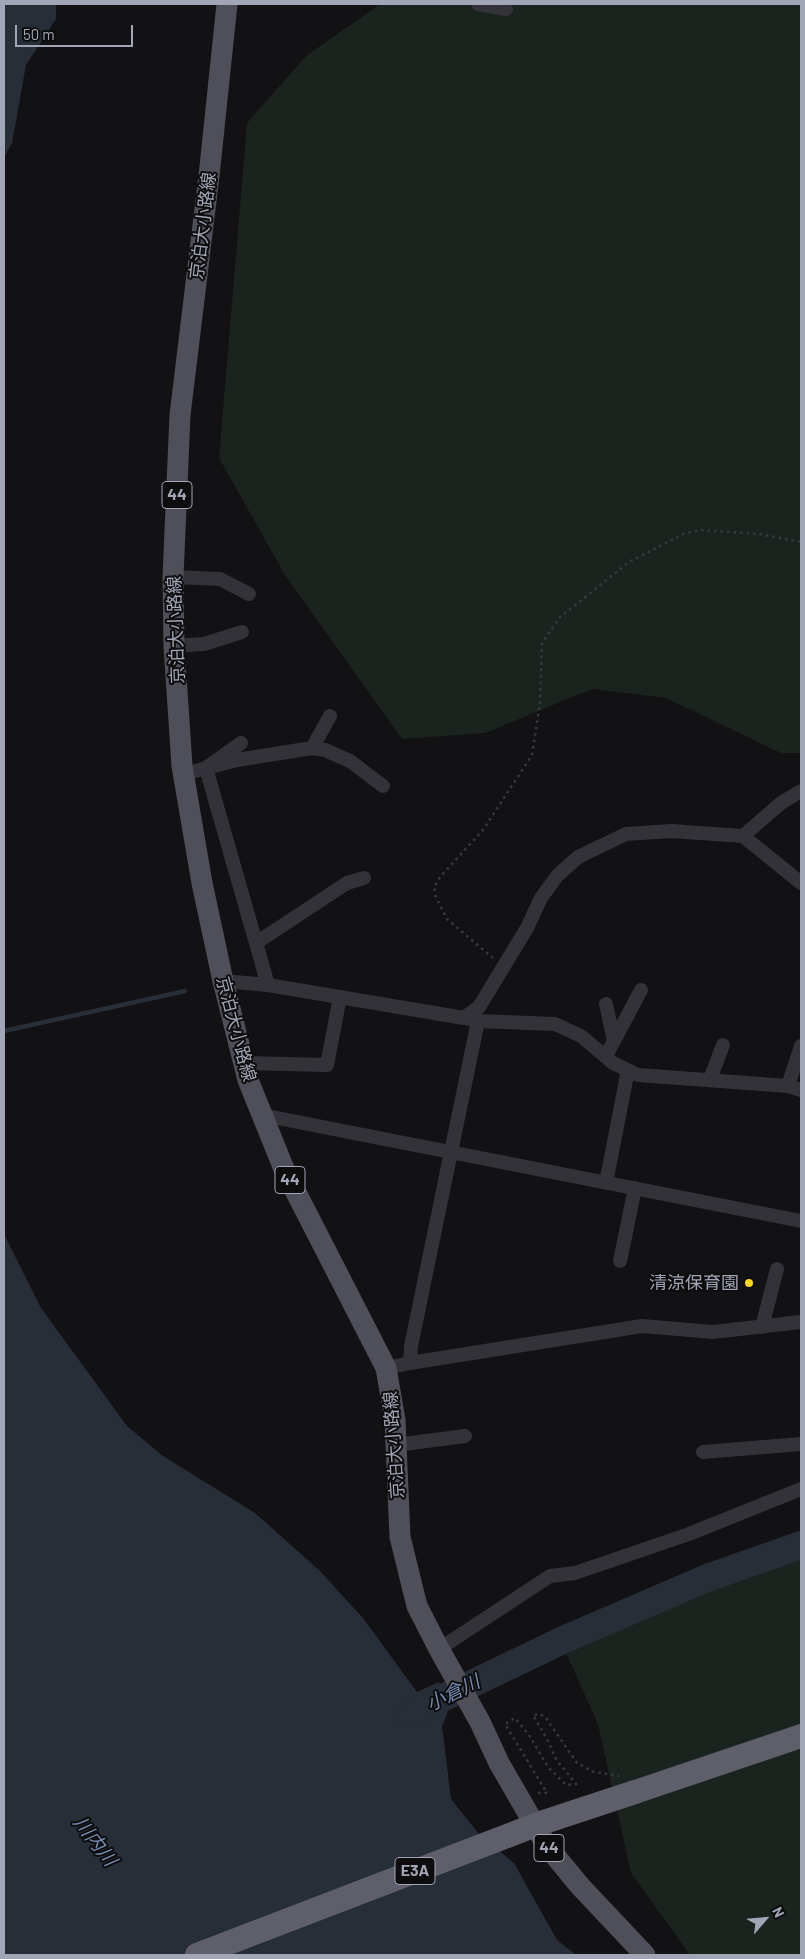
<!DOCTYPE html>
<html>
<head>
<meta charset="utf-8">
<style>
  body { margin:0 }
  #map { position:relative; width:805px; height:1959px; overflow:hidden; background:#121113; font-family:Barlow,sans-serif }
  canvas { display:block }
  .frame { position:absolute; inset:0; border:5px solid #a2a5b5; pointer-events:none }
  .north { position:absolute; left:740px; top:1894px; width:50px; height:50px; -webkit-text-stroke:4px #0d0d0e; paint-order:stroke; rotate:63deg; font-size:14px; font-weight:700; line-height:20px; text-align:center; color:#a2a5b5 }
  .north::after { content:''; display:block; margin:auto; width:18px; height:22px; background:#a2a5b5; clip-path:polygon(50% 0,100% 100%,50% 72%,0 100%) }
  .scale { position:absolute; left:15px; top:25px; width:118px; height:22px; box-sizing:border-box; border:2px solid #a2a5b5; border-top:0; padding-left:6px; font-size:15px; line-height:18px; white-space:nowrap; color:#a2a5b5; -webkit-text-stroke:4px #0d0d0e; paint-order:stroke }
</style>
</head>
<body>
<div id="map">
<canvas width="805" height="1959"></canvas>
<div class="frame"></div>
<div class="north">N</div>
<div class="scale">50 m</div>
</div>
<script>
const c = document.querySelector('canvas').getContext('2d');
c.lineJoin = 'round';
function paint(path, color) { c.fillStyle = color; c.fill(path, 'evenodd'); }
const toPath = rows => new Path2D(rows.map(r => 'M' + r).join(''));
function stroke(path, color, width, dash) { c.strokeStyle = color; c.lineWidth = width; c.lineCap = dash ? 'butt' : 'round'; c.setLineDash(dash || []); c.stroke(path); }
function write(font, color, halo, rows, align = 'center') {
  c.font = font + ' Barlow,"Noto Sans JP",sans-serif'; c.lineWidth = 4; c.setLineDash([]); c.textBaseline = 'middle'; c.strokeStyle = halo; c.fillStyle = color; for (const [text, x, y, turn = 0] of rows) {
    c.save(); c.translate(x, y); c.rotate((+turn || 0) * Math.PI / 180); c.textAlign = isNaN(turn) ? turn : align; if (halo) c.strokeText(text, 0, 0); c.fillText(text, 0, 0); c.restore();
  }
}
paint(toPath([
  [380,4,801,4,801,753,781,753,666,698,592,689,485,733,402,739,285,575,219,458,247,123,306,56],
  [801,1551,801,1955,690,1955,631,1873,598,1724,562,1644]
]), '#1b231e');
paint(toPath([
  [4,4,56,4,56,19,26,65,12,143,4,157],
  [4,1234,41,1308,127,1426,163,1456,255,1513,319,1570,363,1618,417,1692,439,1682,449,1709,442,1726,451,1799,479,1834,514,1863,557,1940,576,1955,4,1955]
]), '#272e38');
stroke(toPath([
  [4,1031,185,991]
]), '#272e38', 4.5);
stroke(toPath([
  [411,1713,563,1640,707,1578,801,1545]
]), '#272e38', 28);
stroke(toPath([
  [493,958,447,919,436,897,434,887,440,877,483,830,532,755,540,703,542,643,559,618,629,562,685,533,701,530,759,534,801,542],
  [538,1793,547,1793,505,1724,515,1718,529,1735,548,1767,566,1785,576,1784,556,1759,547,1739,533,1715,540,1714,546,1718,577,1763,594,1772,619,1776]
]), '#383940', 2.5, [2.5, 4]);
stroke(toPath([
  [478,4,506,9],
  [173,577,220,579,249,594],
  [174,646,204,644,242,632],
  [241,743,206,768,268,985],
  [312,748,325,750,350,761,383,786],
  [184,774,237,760,312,748,330,716],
  [743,836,781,803,801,791],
  [256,943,347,883,364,878],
  [223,981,268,985,464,1018,478,1021,555,1024,581,1036,613,1063,638,1075,788,1086,801,1090],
  [606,1004,614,1041],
  [464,1018,479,1007,527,928,541,898,557,876,578,857,626,834,671,831,743,836,801,883],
  [606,1056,641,990],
  [244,1063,327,1065,340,997],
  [710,1079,723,1045],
  [788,1086,801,1046],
  [262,1115,801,1221],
  [606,1183,628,1070],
  [620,1261,635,1188],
  [762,1327,777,1269],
  [410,1363,411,1346,478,1021],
  [386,1368,410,1363,642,1326,713,1332,801,1322],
  [396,1445,465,1436],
  [703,1452,801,1444],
  [439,1649,550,1576,575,1573,689,1534,801,1489]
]), '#323238', 14);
stroke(toPath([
  [227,4,209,176,180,415,173,577,174,646,182,766,202,883,223,981,248,1080,284,1169,386,1368,395,1420,400,1537,417,1606,439,1649,480,1722,499,1763,547,1846,580,1886,645,1955]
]), '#4e4f58', 21);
stroke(toPath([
  [635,1792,801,1736]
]), '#5e5f6a', 24);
stroke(toPath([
  [197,1955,541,1823,635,1792]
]), '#5e5f6a', 24);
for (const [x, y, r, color] of [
  [749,1283,5,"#fed61f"]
]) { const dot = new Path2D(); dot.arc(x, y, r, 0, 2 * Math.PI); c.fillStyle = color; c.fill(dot); stroke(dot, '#0d0d0e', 2); }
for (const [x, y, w] of [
  [177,495,30],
  [290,1180,30],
  [549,1848,30],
  [415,1871,40]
]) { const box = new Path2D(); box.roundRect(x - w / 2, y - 13.5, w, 27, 4); c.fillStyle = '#0d0d0e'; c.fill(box); stroke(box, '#a2a5b5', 1); }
write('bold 16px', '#a2a5b5', null, [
  ["44",177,495],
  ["44",290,1180],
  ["44",549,1848],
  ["E3A",415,1871]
]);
write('18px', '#a2a5b5', '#0d0d0e', [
  ["京泊大小路線",203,226,-83],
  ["京泊大小路線",176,630,-92],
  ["京泊大小路線",236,1029,75],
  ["京泊大小路線",394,1445,-94]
]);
write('18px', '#a2a5b5', '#0d0d0e', [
  ["清涼保育園",739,1283]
], 'right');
write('italic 19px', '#768db3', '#0d0d0e', [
  ["小倉川",453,1693,-26],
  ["川内川",95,1841,52]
]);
</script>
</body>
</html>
